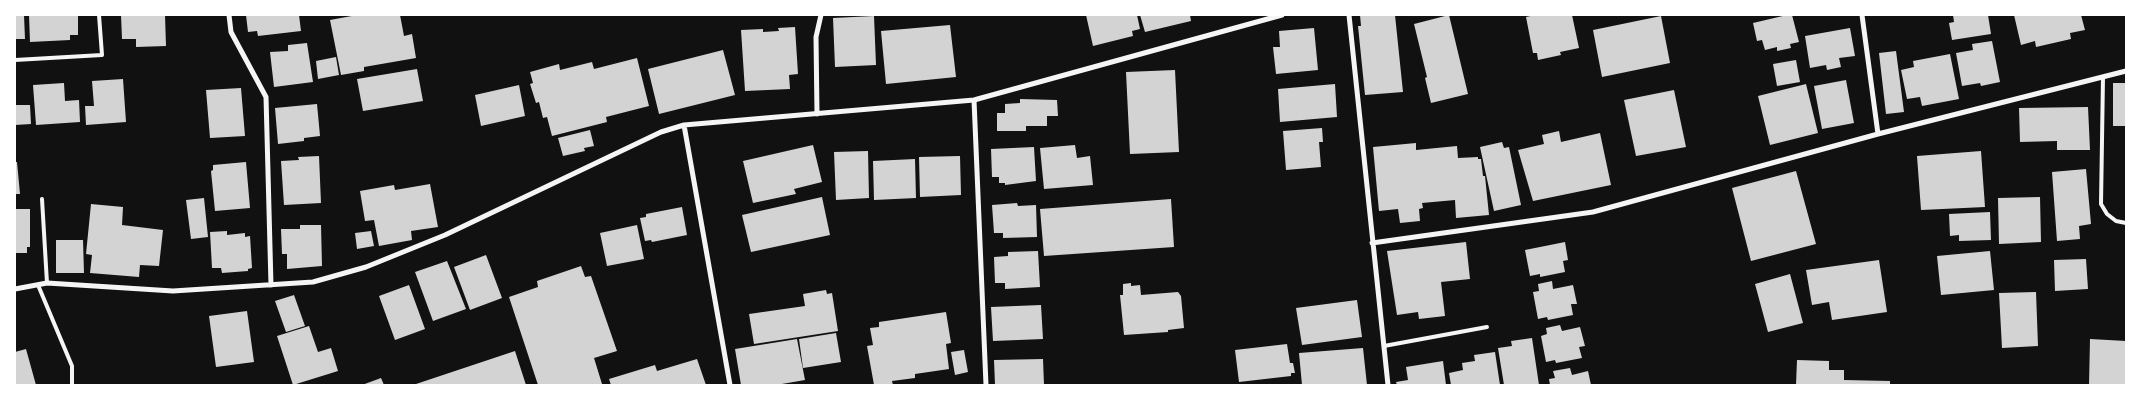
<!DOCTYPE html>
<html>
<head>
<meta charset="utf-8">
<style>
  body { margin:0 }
  #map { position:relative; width:2141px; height:400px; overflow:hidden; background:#111; font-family:"Varela Round",sans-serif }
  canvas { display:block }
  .frame { position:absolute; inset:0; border:16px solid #fff; pointer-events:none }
</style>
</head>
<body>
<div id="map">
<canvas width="2141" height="400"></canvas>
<div class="frame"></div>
</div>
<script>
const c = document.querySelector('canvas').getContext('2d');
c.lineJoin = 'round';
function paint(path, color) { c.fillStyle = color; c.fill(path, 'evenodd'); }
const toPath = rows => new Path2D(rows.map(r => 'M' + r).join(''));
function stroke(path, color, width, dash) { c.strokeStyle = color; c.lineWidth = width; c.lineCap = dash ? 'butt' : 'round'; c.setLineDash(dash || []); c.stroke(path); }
paint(toPath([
  [15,15,24,15,25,39,15,39],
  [29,15,78,15,78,35,70,35,70,40,30,42],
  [121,15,165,15,166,46,136,47,136,39,122,39],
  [246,15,299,15,301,31,258,36,257,31,248,32],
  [357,15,400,15,404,36,412,34,416,58,364,67,364,71,341,75,330,20],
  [1086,15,1137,15,1140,29,1132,31,1133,36,1093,46],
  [1140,15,1190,15,1191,21,1145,32],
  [1360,15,1395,15,1403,92,1365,95,1358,26,1361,26],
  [1449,15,1468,94,1431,103,1425,78,1427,77,1414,24],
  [1535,15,1572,15,1579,48,1560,52,1561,55,1538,60,1537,53,1533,53,1526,17],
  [1787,15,1792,15,1799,42,1790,44,1791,48,1777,51,1777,47,1765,50,1762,40,1757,41,1753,23],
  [1953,15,1988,15,1991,34,1952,40,1949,23,1954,22],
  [2014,15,2081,15,2085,30,2070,33,2071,39,2036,47,2035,41,2021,45],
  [874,16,876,65,835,67,833,18],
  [1661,16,1670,63,1602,77,1593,30],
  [950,25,956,77,886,84,881,31],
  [795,27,798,74,789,75,790,89,745,91,741,30,763,29,763,32,779,31,778,28],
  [1314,28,1318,70,1276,74,1273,47,1280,47,1279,31],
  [1850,28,1855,56,1839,58,1841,67,1827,70,1826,65,1810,68,1805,36],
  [1992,41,2000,82,1981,86,1980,83,1962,86,1956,53,1973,50,1972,44],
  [307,43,313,82,274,87,270,52,288,51,288,45],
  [723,50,735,95,659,114,648,69],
  [1896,51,1904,112,1886,114,1879,53],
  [1950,54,1959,99,1922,106,1920,97,1907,99,1901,70,1914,67,1913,61],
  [336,57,339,75,318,79,316,61],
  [637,58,649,106,606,117,607,122,552,136,547,117,543,118,539,102,536,103,530,84,533,83,530,72,559,64,560,70,592,62,594,69],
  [1796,60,1800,82,1777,86,1773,64],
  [417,69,423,101,363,111,357,79],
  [1175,70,1179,152,1130,154,1126,72],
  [123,79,126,122,86,125,85,106,94,106,92,81],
  [1846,80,1854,123,1822,129,1814,86],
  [64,83,65,101,79,100,80,122,36,125,33,85],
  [2113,83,2126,83,2126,126,2113,126],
  [1335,84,1337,117,1280,122,1278,89],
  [1806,84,1818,133,1770,145,1758,96],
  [519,85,525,116,481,126,475,95],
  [241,88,245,136,210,138,206,90],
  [1674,90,1686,147,1636,156,1624,100],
  [1020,99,1057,100,1058,116,1047,116,1047,126,1026,126,1026,131,997,131,997,113,1005,113,1005,104,1020,103],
  [317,104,320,136,304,138,304,141,278,144,275,108],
  [15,105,30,105,31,124,15,125],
  [2088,107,2090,150,2057,150,2057,141,2020,142,2019,108],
  [1322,128,1323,142,1319,142,1321,167,1286,170,1283,131],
  [590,130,594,146,584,148,585,151,563,156,558,138],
  [1559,131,1561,142,1600,133,1611,185,1533,201,1518,150,1544,144,1542,135],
  [1502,142,1504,148,1509,147,1521,205,1494,211,1480,147],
  [1416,143,1416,150,1457,146,1458,158,1478,157,1478,159,1481,159,1483,176,1485,176,1489,215,1456,218,1455,200,1422,203,1423,208,1419,209,1420,221,1400,223,1398,209,1379,211,1373,147],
  [813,145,822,182,794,189,796,194,753,203,743,161],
  [1075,145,1077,158,1090,156,1093,185,1044,189,1040,148],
  [1034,147,1036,181,1005,185,1005,183,999,183,999,177,992,177,991,149],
  [868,151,869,198,836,200,834,152],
  [1981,151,1985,207,1921,210,1917,156],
  [319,156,321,203,284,205,281,161,299,160,298,157],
  [960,156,961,195,920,197,919,157],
  [915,159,916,198,874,200,873,161],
  [15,162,17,162,20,194,15,194],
  [246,162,250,208,215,211,211,171,213,170,213,165],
  [2086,169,2091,224,2079,226,2080,239,2057,241,2052,172],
  [1796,171,1816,244,1751,261,1732,188],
  [430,184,438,227,411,231,412,240,379,246,374,220,365,221,360,191,394,185,395,190],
  [822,197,830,235,751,252,742,215],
  [2040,197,2041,242,1999,244,1998,198],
  [204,198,208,237,191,239,186,200],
  [1171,199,1174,247,1044,256,1040,209],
  [1017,203,1018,206,1036,205,1037,237,1003,238,1003,233,994,233,992,205],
  [91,204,123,207,122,225,163,230,159,266,140,265,139,277,90,273,92,255,86,254],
  [682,207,687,235,652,242,651,240,645,241,640,218,646,217,646,214],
  [15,209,30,209,30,247,27,247,27,253,15,253],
  [1990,212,1991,240,1959,241,1959,235,1950,236,1949,214],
  [300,225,321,225,322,266,287,269,287,254,282,254,281,229,300,229],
  [637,225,644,259,607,266,600,233],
  [227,231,227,235,245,233,245,237,250,236,252,268,248,269,248,271,222,273,221,268,212,268,210,232],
  [371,231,374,246,357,249,355,233],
  [56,240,83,240,84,273,56,273],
  [1466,242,1470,279,1441,282,1445,316,1419,319,1418,312,1397,315,1387,251],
  [1565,242,1568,260,1563,261,1565,272,1540,277,1540,274,1530,276,1525,250],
  [1038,251,1040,287,1005,289,1005,283,995,283,994,257,1008,256,1008,252],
  [1990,251,1994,290,1941,295,1937,256],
  [486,255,502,298,470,310,454,267],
  [2086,259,2088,289,2055,291,2054,260],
  [1879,260,1887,312,1832,320,1829,302,1812,305,1806,270],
  [447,261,466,309,433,321,415,272],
  [581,266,585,277,591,276,617,351,594,358,602,384,538,385,509,297,538,287,537,281],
  [1790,274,1803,323,1768,332,1755,284],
  [1552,281,1553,289,1573,285,1577,304,1571,304,1573,315,1548,320,1547,317,1538,319,1533,292,1539,291,1538,284],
  [1131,283,1131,286,1140,285,1141,295,1178,292,1181,296,1184,328,1168,330,1168,332,1124,335,1120,295,1123,295,1123,284],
  [409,285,425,329,395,340,379,296],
  [826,290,827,294,832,293,838,331,754,344,749,314,805,306,803,294],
  [2036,292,2038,346,2002,348,1999,293],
  [294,295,305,326,286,332,275,301],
  [1357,300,1362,337,1302,345,1296,308],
  [1041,305,1043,339,993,341,991,307],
  [247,311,254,362,216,367,209,316],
  [946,312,951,343,946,344,949,369,915,374,915,378,892,381,893,385,874,385,867,346,873,345,870,328,879,327,879,322],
  [1560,325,1562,331,1580,327,1585,346,1579,347,1582,358,1556,363,1555,360,1546,362,1541,336,1547,334,1546,328],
  [309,326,318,352,331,348,338,371,293,385,277,336],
  [836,333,841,362,803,368,799,339],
  [1532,338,1539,385,1504,385,1498,348,1512,346,1511,341],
  [797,339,805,380,776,385,741,385,735,349],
  [2090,339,2126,341,2126,385,2089,385],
  [1287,344,1290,363,1293,363,1295,373,1291,373,1291,376,1239,382,1235,350],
  [1363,348,1367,385,1302,385,1299,353],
  [26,349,36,385,15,385,15,352],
  [964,350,968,372,955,375,951,352],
  [515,351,526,385,413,385],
  [1495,352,1500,385,1451,385,1449,373,1463,370,1462,363,1475,361,1474,355],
  [697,359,706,385,611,385,609,379,655,365,657,371],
  [1043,359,1044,385,995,385,994,360],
  [1797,360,1829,361,1829,370,1844,370,1844,380,1890,381,1890,385,1796,385],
  [1443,361,1446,385,1397,385,1396,382,1408,380,1406,367],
  [1570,368,1572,375,1588,371,1591,385,1550,385,1549,379,1555,378,1553,371],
  [381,378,384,385,362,385]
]), '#d3d3d3');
stroke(toPath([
  [15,60,102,55,99,15],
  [2103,77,2101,204,2107,214,2116,221,2126,223],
  [42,199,47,283],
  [38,285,72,366,72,385],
  [1384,346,1487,327]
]), '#f5f5f5', 4);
stroke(toPath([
  [229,15,231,32,266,97,271,285],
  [1349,15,1388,385],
  [1862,15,1878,134],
  [974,100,986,385],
  [817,114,816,37,821,15],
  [684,125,730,385],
  [1372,243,1593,212,1878,134,2126,71],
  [15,289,47,283,173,291,313,282,366,267,445,235,661,132,684,125,974,100,1282,15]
]), '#f5f5f5', 5);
</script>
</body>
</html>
